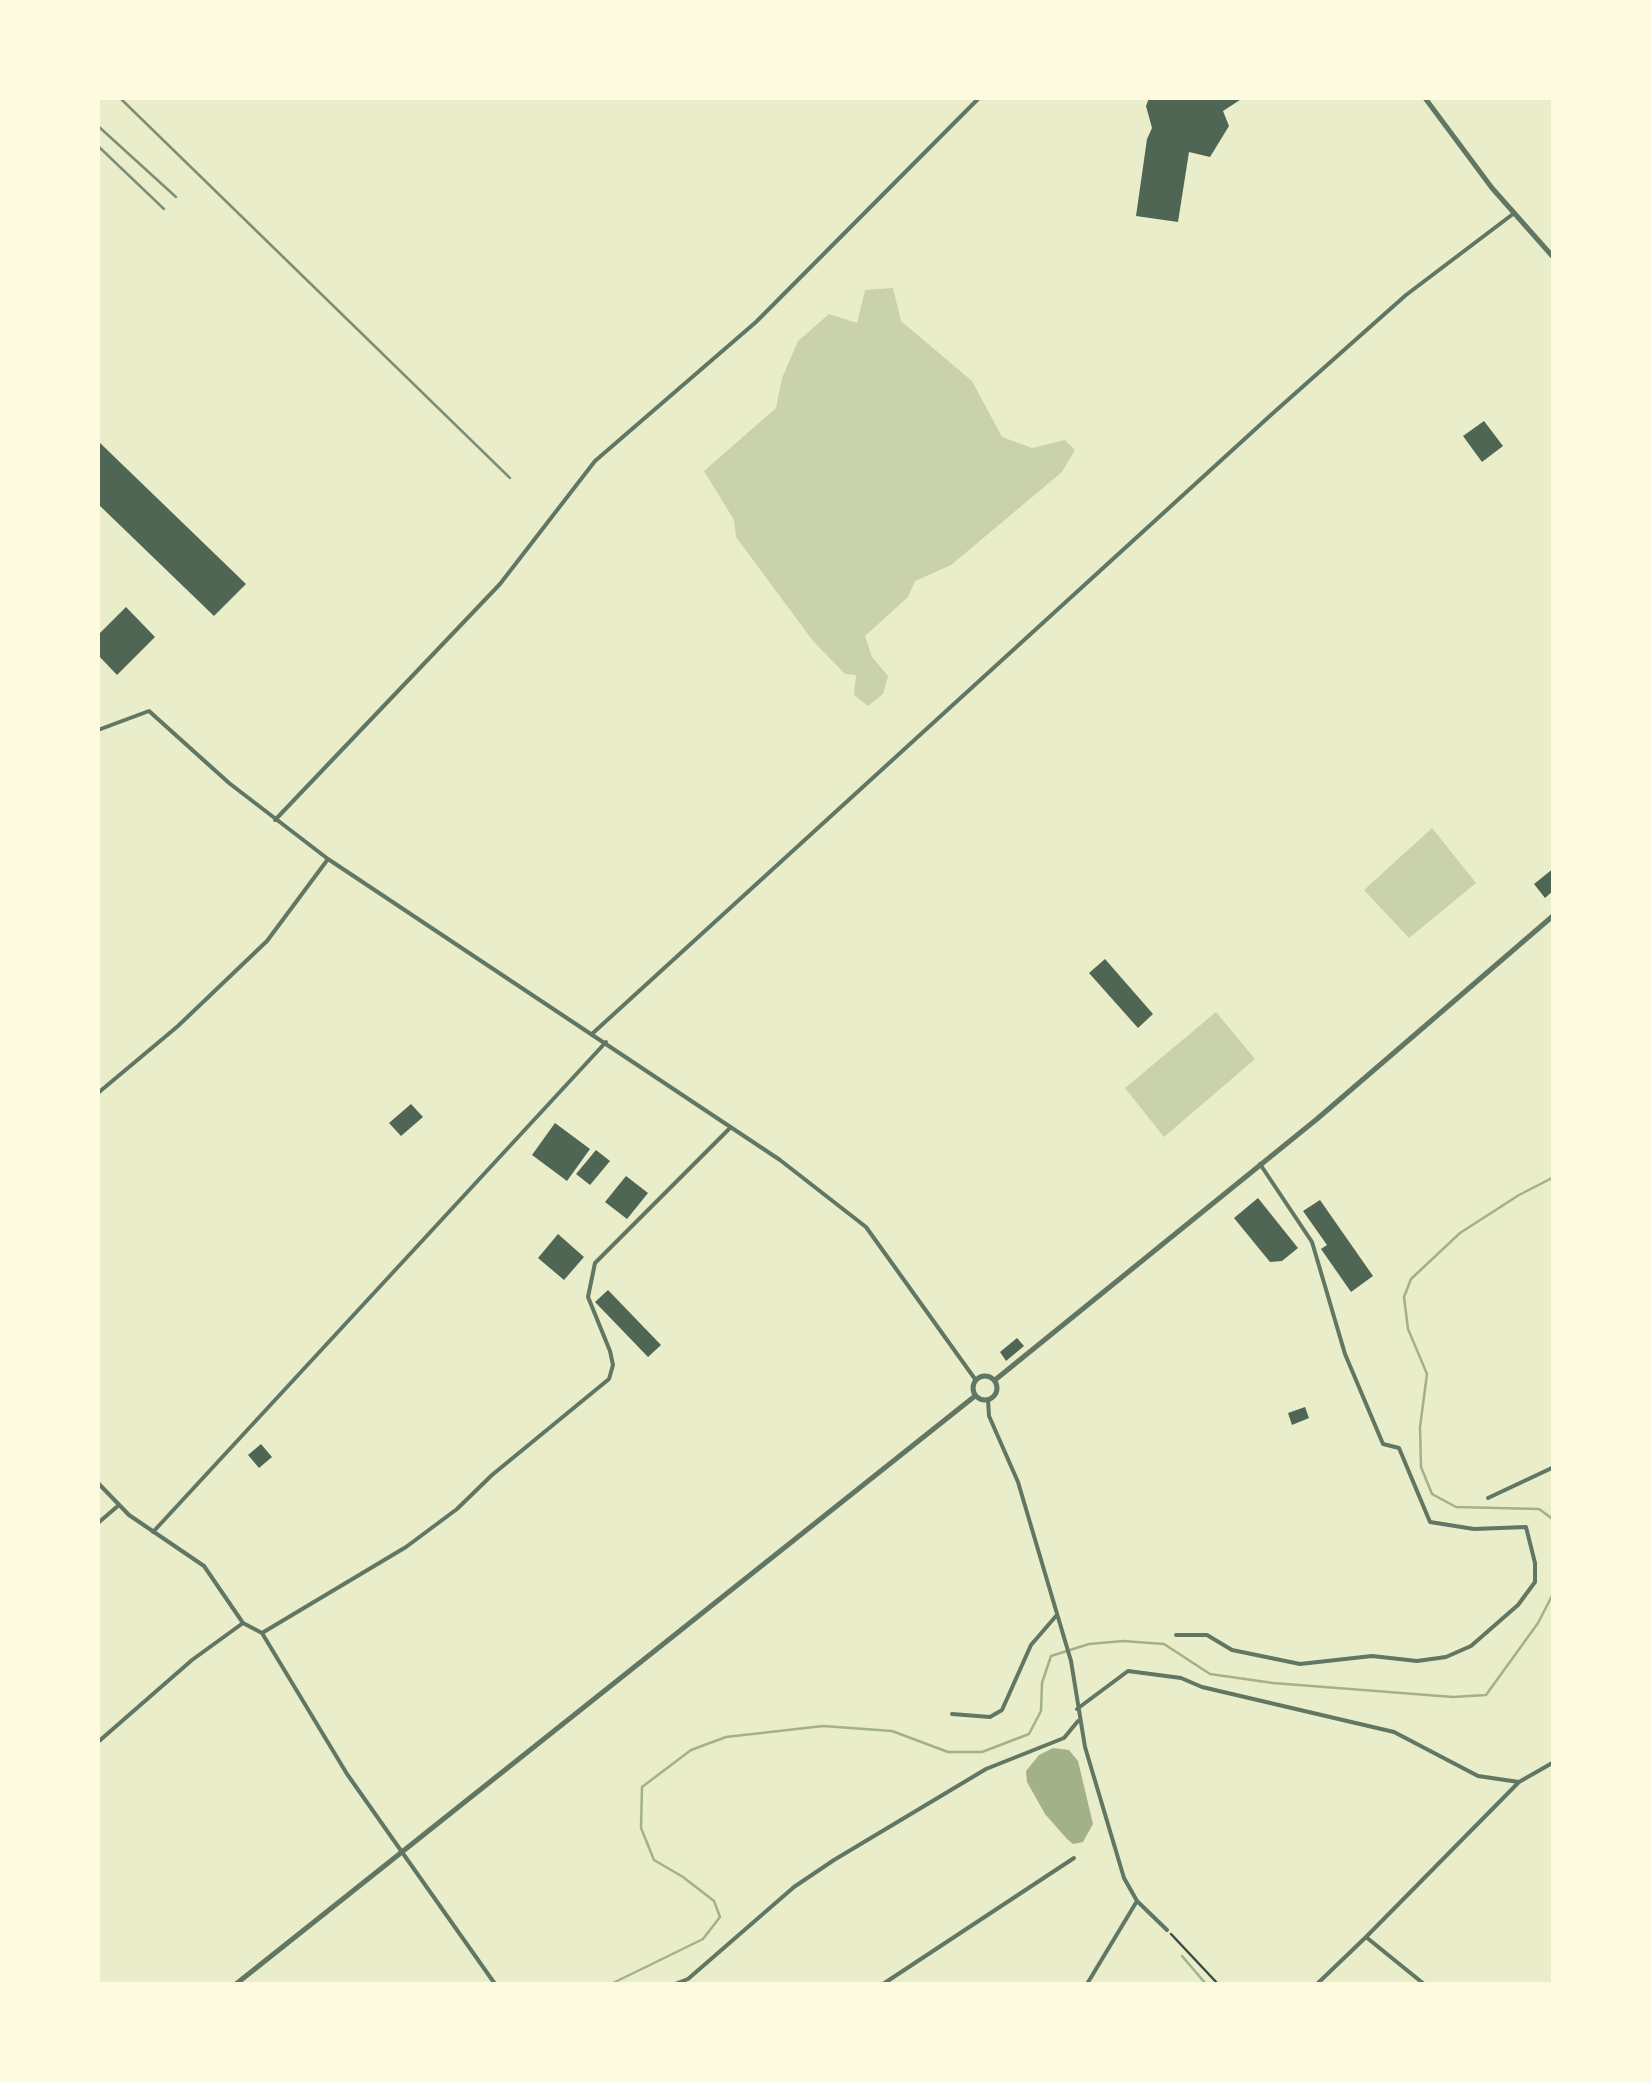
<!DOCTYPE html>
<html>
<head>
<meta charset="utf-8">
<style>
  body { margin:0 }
  #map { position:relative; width:1651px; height:2082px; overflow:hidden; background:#e9edc9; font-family:Roboto,sans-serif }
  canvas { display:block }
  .frame { position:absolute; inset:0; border:100px solid #fefae0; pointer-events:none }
</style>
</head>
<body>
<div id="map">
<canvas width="1651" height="2082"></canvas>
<div class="frame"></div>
</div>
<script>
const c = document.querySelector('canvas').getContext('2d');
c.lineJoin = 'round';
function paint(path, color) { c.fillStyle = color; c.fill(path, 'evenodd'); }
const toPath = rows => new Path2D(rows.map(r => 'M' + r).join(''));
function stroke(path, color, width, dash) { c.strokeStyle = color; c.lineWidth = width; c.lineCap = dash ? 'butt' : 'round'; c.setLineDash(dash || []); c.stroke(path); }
paint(toPath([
  [893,288,901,321,972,381,1002,437,1032,448,1065,440,1075,450,1062,472,951,565,915,581,908,597,865,636,872,657,888,676,883,694,868,706,854,695,856,675,845,674,813,641,736,537,734,520,704,471,776,408,782,378,798,341,829,314,857,323,865,290],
  [1432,828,1476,883,1409,938,1364,890],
  [1216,1012,1255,1059,1164,1137,1125,1088]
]), '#cad2ad');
paint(toPath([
  [1053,1748,1069,1750,1078,1761,1093,1824,1083,1842,1073,1844,1067,1839,1045,1814,1027,1782,1026,1771,1039,1755]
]), '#a3b18a');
stroke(toPath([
  [1554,1177,1519,1195,1460,1233,1411,1279,1404,1297,1408,1329,1427,1374,1420,1427,1421,1467,1432,1494,1456,1507,1539,1509,1554,1520],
  [1182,1956,1206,1984],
  [611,1984,703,1939,720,1917,714,1901,683,1877,654,1860,641,1828,642,1787,691,1750,726,1737,823,1726,892,1731,948,1752,982,1752,1029,1734,1041,1711,1042,1683,1051,1656,1089,1644,1123,1641,1164,1644,1210,1674,1273,1683,1453,1697,1486,1695,1538,1623,1554,1592]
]), '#a3b18a', 2.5);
paint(toPath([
  [1149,98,1243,98,1223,111,1229,126,1210,157,1189,152,1178,222,1136,216,1147,139,1152,128,1146,106],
  [1484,421,1503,446,1482,462,1463,436],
  [98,441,246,584,214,616,98,504],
  [126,607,155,637,117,675,98,655,98,635],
  [1554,868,1554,890,1545,898,1534,884],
  [1105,959,1153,1014,1138,1028,1089,973],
  [411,1104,423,1117,401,1136,389,1123],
  [555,1123,590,1149,567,1181,532,1155],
  [596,1150,610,1161,590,1185,576,1174],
  [626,1176,648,1193,627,1219,605,1202],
  [1258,1198,1298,1248,1282,1261,1270,1262,1234,1218],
  [1320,1200,1373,1276,1351,1292,1321,1249,1327,1245,1303,1211],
  [558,1234,584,1257,564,1280,538,1258],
  [608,1290,661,1345,648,1357,595,1302],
  [1017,1338,1024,1346,1006,1361,1000,1352],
  [1305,1407,1309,1418,1292,1425,1288,1413],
  [261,1444,272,1457,259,1468,248,1455]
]), '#4f6655');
stroke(toPath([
  [1171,1934,1218,1984]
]), '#344e41', 2.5);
stroke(toPath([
  [98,730,149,711,229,783,328,859,780,1160,866,1227,975,1379],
  [275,820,500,584,595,461,756,322,979,98],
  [593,1033,1272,414,1406,295,1513,214],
  [98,1093,178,1026,267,941,328,859],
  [988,1400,989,1416,1018,1482,1071,1661,1085,1747,1124,1878,1137,1901,1167,1930],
  [98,1483,129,1515,204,1566,243,1623,262,1633,347,1774,495,1984],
  [1488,1498,1554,1467],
  [98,1523,119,1505],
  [153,1532,606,1042],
  [262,1633,406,1547,457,1509,492,1475,609,1379,613,1365,610,1351,588,1297,595,1263,730,1128],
  [1176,1635,1207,1635,1232,1650,1300,1664,1372,1656,1417,1661,1446,1657,1471,1646,1518,1605,1535,1582,1535,1563,1526,1527,1474,1529,1430,1522,1399,1448,1383,1444,1345,1354,1312,1242,1260,1164],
  [1077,1709,1128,1671,1181,1678,1202,1687,1394,1732,1478,1776,1519,1782],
  [952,1714,990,1717,1002,1710,1031,1645,1056,1616],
  [98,1742,192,1660,243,1623],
  [1366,1937,1519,1782,1554,1762],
  [675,1984,688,1979,794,1887,834,1860,986,1769,1064,1738,1078,1721],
  [883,1984,1074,1858],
  [1087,1984,1137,1901],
  [1317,1984,1366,1937,1424,1984]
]), '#617663', 4);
stroke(toPath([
  [1425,98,1492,188,1554,258],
  '973 1388a12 12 0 1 1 24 0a12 12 0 1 1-24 0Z',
  [995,1380,1317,1119,1554,915],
  [236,1984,975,1396]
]), '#617663', 5);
stroke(toPath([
  [120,98,510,478],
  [98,126,176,197],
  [98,146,164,209]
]), '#7c8e77', 2.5);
</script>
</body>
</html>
